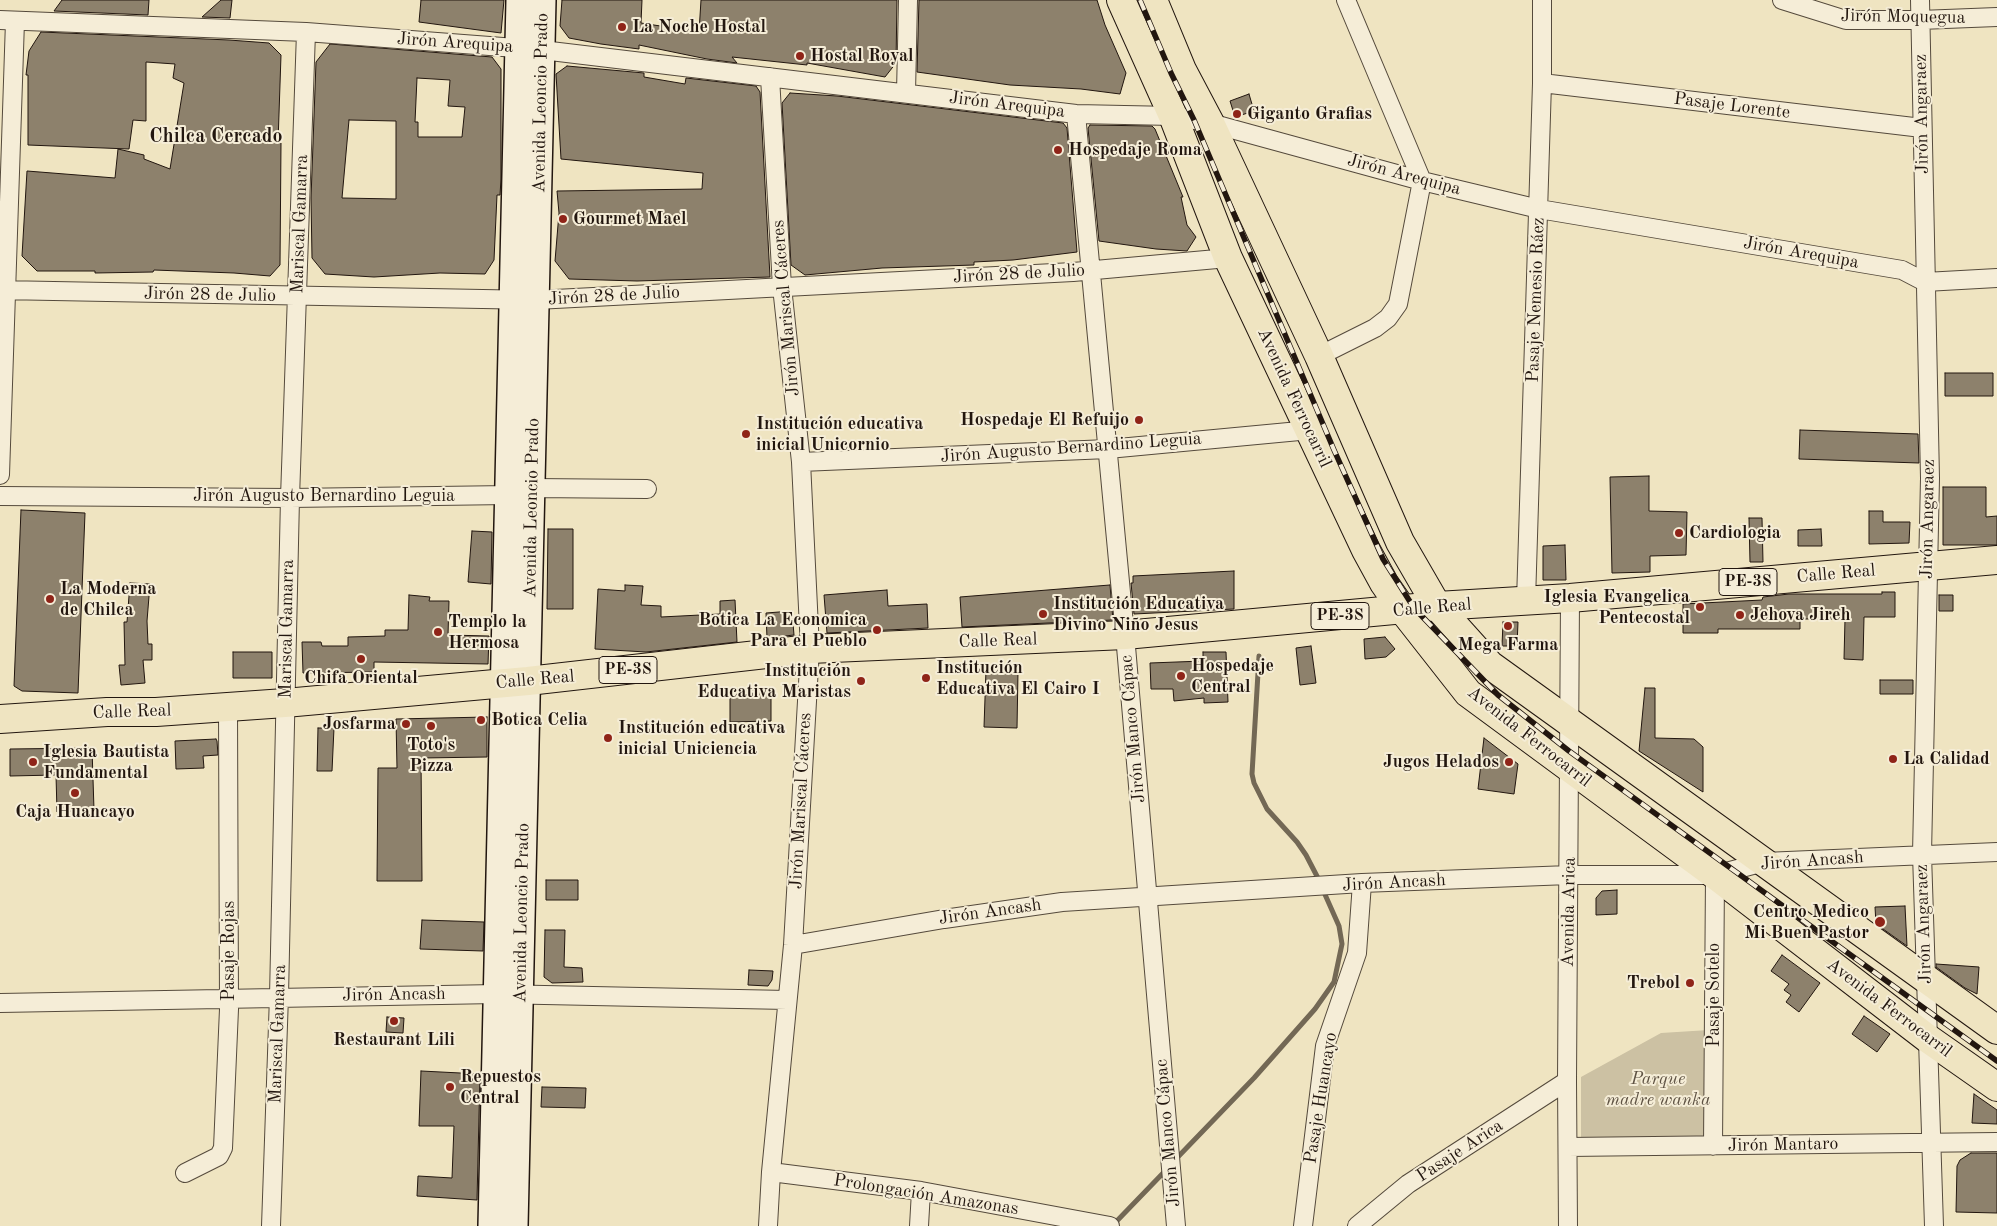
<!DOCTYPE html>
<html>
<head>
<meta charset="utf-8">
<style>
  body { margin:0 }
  canvas { display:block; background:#efe4c1 }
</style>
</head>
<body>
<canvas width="1997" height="1226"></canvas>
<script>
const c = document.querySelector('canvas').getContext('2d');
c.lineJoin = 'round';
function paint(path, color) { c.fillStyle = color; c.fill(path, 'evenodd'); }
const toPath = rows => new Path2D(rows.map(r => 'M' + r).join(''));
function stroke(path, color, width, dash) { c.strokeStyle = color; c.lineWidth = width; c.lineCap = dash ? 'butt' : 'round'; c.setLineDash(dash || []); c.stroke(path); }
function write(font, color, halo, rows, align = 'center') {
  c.font = font + ' "Old Standard TT",serif'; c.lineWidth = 4; c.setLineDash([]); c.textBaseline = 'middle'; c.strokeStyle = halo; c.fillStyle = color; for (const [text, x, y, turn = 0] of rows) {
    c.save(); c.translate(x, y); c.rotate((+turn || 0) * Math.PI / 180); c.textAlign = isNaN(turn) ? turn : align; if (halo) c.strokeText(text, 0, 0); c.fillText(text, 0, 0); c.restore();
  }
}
paint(toPath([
  [1709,1030,1707,1137,1581,1139,1581,1077,1661,1033]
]), '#ccc1a3');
stroke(toPath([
  [1259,656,1252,774,1254,783,1267,809,1297,842,1306,855,1320,882],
  [1174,1161,1254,1078,1315,1009,1334,982,1342,944,1339,926,1323,890],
  [1112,1226,1167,1169]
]), '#736855', 5);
const building = toPath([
  [62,0,149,0,148,15,54,11,62,0],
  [221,0,232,0,230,18,202,17,221,0],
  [421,0,504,0,501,33,419,22,421,0],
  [562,0,642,0,641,23,699,32,701,0,897,0,896,63,885,77,807,63,807,65,732,57,737,63,707,59,639,45,639,49,601,44,569,38,560,26,562,0],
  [919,0,1097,0,1105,25,1126,73,1120,94,1081,89,1010,85,917,72,919,0],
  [41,32,229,40,269,43,281,55,278,143,281,143,280,265,270,276,234,273,154,270,153,272,95,273,95,271,37,271,22,256,27,171,115,178,118,149,144,155,144,159,170,169,184,83,173,78,175,64,146,62,146,121,133,120,129,149,28,145,28,75,26,75,29,51,41,32],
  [330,44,492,57,501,69,501,179,500,195,497,195,494,260,485,274,440,273,374,277,325,274,312,258,311,198,316,62,330,44],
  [417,78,450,80,448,106,465,107,462,137,418,137,418,122,415,122,417,78],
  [349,120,396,121,396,199,342,198,349,120],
  [567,66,644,73,644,77,685,84,686,78,756,86,760,92,770,277,637,281,569,279,555,261,559,213,557,191,702,189,703,173,561,159,556,74,567,66],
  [790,93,837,96,1063,123,1067,128,1077,252,1013,260,974,262,974,265,882,268,805,275,791,265,782,103,790,93],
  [1249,94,1254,111,1235,117,1230,101,1249,94],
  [1090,125,1152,126,1155,129,1183,197,1181,197,1187,225,1196,237,1187,251,1156,249,1099,241,1088,128,1090,125],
  [1945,373,1993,373,1993,396,1945,396,1945,373],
  [1800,430,1918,434,1919,463,1799,459,1800,430],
  [1649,476,1649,511,1687,512,1686,555,1650,556,1650,572,1612,573,1610,477,1649,476],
  [1943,487,1986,487,1986,517,1997,516,1997,545,1943,545,1943,487],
  [21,510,85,513,78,693,22,691,14,686,21,510],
  [1869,511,1883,511,1883,522,1910,522,1909,543,1869,544,1869,511],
  [1749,518,1762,518,1763,562,1750,562,1749,518],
  [548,529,573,529,573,609,547,609,548,529],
  [1821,529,1822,546,1798,546,1798,530,1821,529],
  [472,531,492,532,491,584,468,582,472,531],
  [1565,545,1566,580,1543,580,1543,546,1565,545],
  [1234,571,1234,609,1134,614,1131,583,1133,583,1133,576,1234,571],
  [130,583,150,584,147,621,148,644,152,644,152,660,143,660,145,683,121,685,119,665,125,665,124,622,127,622,130,583],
  [625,585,643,586,641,605,661,606,661,617,720,614,720,601,735,600,737,642,646,652,595,649,598,589,625,591,625,585],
  [1110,585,1113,620,962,627,960,597,1110,585],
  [887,590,888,606,927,604,928,628,827,633,824,595,887,590],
  [1882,592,1895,592,1895,617,1864,617,1863,660,1844,659,1845,619,1800,619,1800,629,1718,629,1718,633,1683,633,1683,604,1762,600,1763,597,1789,594,1882,594,1882,592],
  [409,595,430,597,429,601,449,601,448,635,489,636,488,664,374,662,374,672,303,673,302,642,321,642,322,646,348,646,348,637,385,636,385,630,408,630,409,595],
  [1939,595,1953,595,1953,611,1939,611,1939,595],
  [792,611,794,635,767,638,766,613,792,611],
  [1503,622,1518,622,1517,646,1502,646,1503,622],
  [1385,637,1395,649,1386,657,1365,659,1364,639,1385,637],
  [1311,646,1316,683,1300,685,1296,648,1311,646],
  [233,652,272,652,272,678,233,678,233,652],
  [1203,652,1226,652,1228,702,1204,703,1204,698,1174,701,1173,689,1151,689,1150,663,1203,661,1203,652],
  [986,670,1018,671,1017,728,984,727,986,670],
  [1880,680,1913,680,1913,694,1880,694,1880,680],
  [771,688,771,721,730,722,730,689,771,688],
  [1645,688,1655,688,1655,738,1694,739,1703,747,1703,792,1639,751,1645,688],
  [487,717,487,757,421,758,422,881,377,881,378,768,397,768,396,719,487,717],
  [318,728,334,728,332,771,317,771,318,728],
  [1484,738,1518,764,1514,794,1478,789,1484,738],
  [216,739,217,741,218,755,203,756,204,768,176,769,175,741,216,739],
  [92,748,94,810,57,812,56,775,10,776,10,749,92,748],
  [546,880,578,880,578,900,546,900,546,880],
  [1617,890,1617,914,1596,915,1596,898,1602,891,1617,890],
  [1905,906,1907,946,1876,924,1875,907,1905,906],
  [422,920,484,922,483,951,420,949,422,920],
  [545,930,565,930,564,967,582,968,583,982,552,983,544,977,545,930],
  [1782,955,1820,983,1799,1012,1786,1002,1791,995,1784,990,1789,984,1771,971,1782,955],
  [1936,964,1979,967,1977,994,1965,988,1936,967,1936,964],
  [749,970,773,971,772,980,768,986,748,985,749,970],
  [1864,1016,1890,1034,1877,1052,1852,1034,1864,1016],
  [387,1017,404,1018,403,1033,386,1032,387,1017],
  [421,1071,480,1074,477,1200,417,1196,418,1176,452,1178,454,1126,419,1126,421,1071],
  [542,1087,586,1088,585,1108,541,1107,542,1087],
  [1974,1094,1997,1110,1997,1124,1972,1123,1974,1094],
  [1971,1153,1997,1153,1997,1213,1956,1212,1957,1166,1960,1160,1971,1153]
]);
paint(building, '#8d816c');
stroke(building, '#22160f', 1);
const street = toPath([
  [1782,0,1846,20,1920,20,1997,17],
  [1920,0,1930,478,1922,854,1934,1226],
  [0,20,306,32,542,50,1076,114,1173,116,1210,123,1422,181,1539,209,1902,270,1925,282,1997,278],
  [1542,83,1922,128],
  [906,93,908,0],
  [1076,114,1125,635,1176,1226],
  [0,290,536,300,1073,272,1228,258],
  [1319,356,1375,328,1388,318,1398,304,1422,181,1346,0],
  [801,462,1108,449,1310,430],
  [0,475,15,21],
  [0,496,290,498,509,495,532,488,647,489],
  [1526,601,1542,83,1542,0],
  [793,945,944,919,1062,902,1362,883,1569,875,1715,875,1764,862,1997,852],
  [0,1003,496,994,787,1000],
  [1713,1146,1715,875],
  [1568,1147,1997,1142],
  [771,1172,921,1191,1110,1226],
  [185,1173,219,1156,223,1148,229,1009,228,707],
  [271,1226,279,996,290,498,306,32],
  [768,1226,771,1172,793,945,810,649,801,462,782,287,770,77],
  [919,1226,921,1191],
  [1303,1226,1325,1046,1357,953,1362,883],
  [1357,1226,1408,1184,1567,1081],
  [1568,1226,1567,1081,1570,598]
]);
const secondary = toPath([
  [491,1226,519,0],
  [515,1226,543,0]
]);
const primary = toPath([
  [1121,0,1173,116,1228,258,1366,550,1384,583,1402,609,1468,693,1715,875,1927,1038,1997,1087],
  [1153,0,1182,70,1210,123,1319,356,1400,542,1437,606,1490,665,1997,1030]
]);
const highway = toPath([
  [0,719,107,712,156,712,285,703,528,681,810,649,1125,635,1437,606,1570,598,1997,560]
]);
stroke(street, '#554a3c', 20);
stroke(secondary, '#22160f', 28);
stroke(primary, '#22160f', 30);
stroke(highway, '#22160f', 30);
stroke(street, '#f5edd7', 18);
stroke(secondary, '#f5edd7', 25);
stroke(primary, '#efe4c1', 28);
stroke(highway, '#efe4c1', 28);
const rail = toPath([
  [1140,0,1171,73,1194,120,1334,450,1383,559,1414,608,1498,695,1569,751,1997,1061]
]);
stroke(rail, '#22160f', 5.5);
stroke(rail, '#f5edd7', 4, [11]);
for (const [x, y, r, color] of [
  [622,27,5,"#8f2418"],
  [800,56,5,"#8f2418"],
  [1237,114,5,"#8f2418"],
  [1058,150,5,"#8f2418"],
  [563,219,5,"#8f2418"],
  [1139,420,5,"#8f2418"],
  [746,434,5,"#8f2418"],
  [1679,533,5,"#8f2418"],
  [50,599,5,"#8f2418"],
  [1700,607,5,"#8f2418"],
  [1043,614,5,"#8f2418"],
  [1740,615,5,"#8f2418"],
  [1508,626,5,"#8f2418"],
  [877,630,5,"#8f2418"],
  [438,632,5,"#8f2418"],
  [361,659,5,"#8f2418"],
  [1181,676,5,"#8f2418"],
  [926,678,5,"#8f2418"],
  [861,681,5,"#8f2418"],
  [481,720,5,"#8f2418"],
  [406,724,5,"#8f2418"],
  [431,726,5,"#8f2418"],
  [608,738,5,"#8f2418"],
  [1893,759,5,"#8f2418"],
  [33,762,5,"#8f2418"],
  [1509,762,5,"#8f2418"],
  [75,793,5,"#8f2418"],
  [1880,922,6,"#8f2418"],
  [1690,983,5,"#8f2418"],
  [394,1021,5,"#8f2418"],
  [450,1087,5,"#8f2418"]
]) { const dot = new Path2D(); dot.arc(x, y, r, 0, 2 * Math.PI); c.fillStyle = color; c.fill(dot); stroke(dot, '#f5edd7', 2); }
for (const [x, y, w] of [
  [1748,582,58],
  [1340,616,58],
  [628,670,58]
]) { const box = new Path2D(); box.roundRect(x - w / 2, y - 13.5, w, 27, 4); c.fillStyle = '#f5edd7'; c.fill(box); stroke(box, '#22160f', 1); }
write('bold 16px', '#22160f', null, [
  ["PE-3S",1748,582],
  ["PE-3S",1340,616],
  ["PE-3S",628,670]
]);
write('18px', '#22160f', '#f5edd7', [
  ["Jirón Moquegua",1903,17,1],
  ["Jirón Arequipa",455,43,4],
  ["Avenida Leoncio Prado",541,103,-89],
  ["Jirón Arequipa",1007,105,7],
  ["Pasaje Lorente",1732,106,7],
  ["Jirón Angaraez",1922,114,-91],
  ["Jirón Arequipa",1404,175,15],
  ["Mariscal Gamarra",300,224,-88],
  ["Jirón Arequipa",1801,253,10],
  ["Jirón 28 de Julio",1019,274,-3],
  ["Jirón 28 de Julio",210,295,1],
  ["Jirón 28 de Julio",614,296,-3],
  ["Pasaje Nemesio Ráez",1536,300,-88],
  ["Jirón Mariscal Cáceres",786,308,-95],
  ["Avenida Ferrocarril",1294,398,65],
  ["Jirón Augusto Bernardino Leguia",1071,448,-4],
  ["Jirón Augusto Bernardino Leguia",324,496],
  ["Avenida Leoncio Prado",532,508,-89],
  ["Jirón Angaraez",1928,519,-89],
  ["Calle Real",1836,574,-5],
  ["Calle Real",1432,608,-5],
  ["Mariscal Gamarra",287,629,-89],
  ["Calle Real",998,641,-2],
  ["Calle Real",535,680,-5],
  ["Calle Real",132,712,-2],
  ["Jirón Manco Cápac",1133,729,-95],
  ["Avenida Ferrocarril",1529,737,38],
  ["Jirón Mariscal Cáceres",801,801,-87],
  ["Jirón Ancash",1812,861,-4],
  ["Jirón Ancash",1394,883,-3],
  ["Jirón Ancash",990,912,-8],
  ["Avenida Arica",1569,912,-89],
  ["Avenida Leoncio Prado",522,913,-89],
  ["Jirón Angaraez",1924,924,-92],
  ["Pasaje Rojas",229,951,-90],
  ["Jirón Ancash",394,995,-1],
  ["Pasaje Sotelo",1714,995,-90],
  ["Avenida Ferrocarril",1889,1008,37],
  ["Mariscal Gamarra",278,1034,-88],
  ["Pasaje Huancayo",1321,1098,-81],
  ["Jirón Manco Cápac",1168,1133,-95],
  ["Jirón Mantaro",1783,1145,-1],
  ["Pasaje Arica",1460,1151,-33],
  ["Prolongación Amazonas",926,1195,9]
]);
write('bold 18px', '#22160f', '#f5edd7', [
  ["La Noche Hostal",632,27],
  ["Hostal Royal",810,56],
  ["Giganto Grafias",1247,114],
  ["Hospedaje Roma",1068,150],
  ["Gourmet Mael",573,219],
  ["Hospedaje El Refuijo",1129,420,"right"],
  ["Institución educativa",756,424],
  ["inicial Unicornio",756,445],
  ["Cardiologia",1689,533],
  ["La Moderna",60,589],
  ["de Chilca",60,610],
  ["Iglesia Evangelica",1690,597,"right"],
  ["Pentecostal",1690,618,"right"],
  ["Institución Educativa",1053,604],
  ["Divino Niño Jesus",1053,625],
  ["Jehova Jireh",1750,615],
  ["Botica La Economica",867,620,"right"],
  ["Para el Pueblo",867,641,"right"],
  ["Templo la",448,622],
  ["Hermosa",448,643],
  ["Mega Farma",1508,645,"center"],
  ["Hospedaje",1191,666],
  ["Central",1191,687],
  ["Institución",936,668],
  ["Educativa El Cairo I",936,689],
  ["Institución",851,671,"right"],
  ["Educativa Maristas",851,692,"right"],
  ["Chifa Oriental",361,678,"center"],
  ["Botica Celia",491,720],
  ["Josfarma",396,724,"right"],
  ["Institución educativa",618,728],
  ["inicial Uniciencia",618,749],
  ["Toto's",431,745,"center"],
  ["Pizza",431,766,"center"],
  ["Iglesia Bautista",43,752],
  ["Fundamental",43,773],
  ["La Calidad",1903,759],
  ["Jugos Helados",1499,762,"right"],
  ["Caja Huancayo",75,812,"center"],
  ["Centro Medico",1869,912,"right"],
  ["Mi Buen Pastor",1869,933,"right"],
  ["Trebol",1680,983,"right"],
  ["Restaurant Lili",394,1040,"center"],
  ["Repuestos",460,1077],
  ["Central",460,1098]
], 'left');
write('italic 18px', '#5e5243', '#f5edd7', [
  ["Parque",1658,1079],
  ["madre wanka",1658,1100]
]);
write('bold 20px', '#22160f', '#f5edd7', [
  ["Chilca Cercado",216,137]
]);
</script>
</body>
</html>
